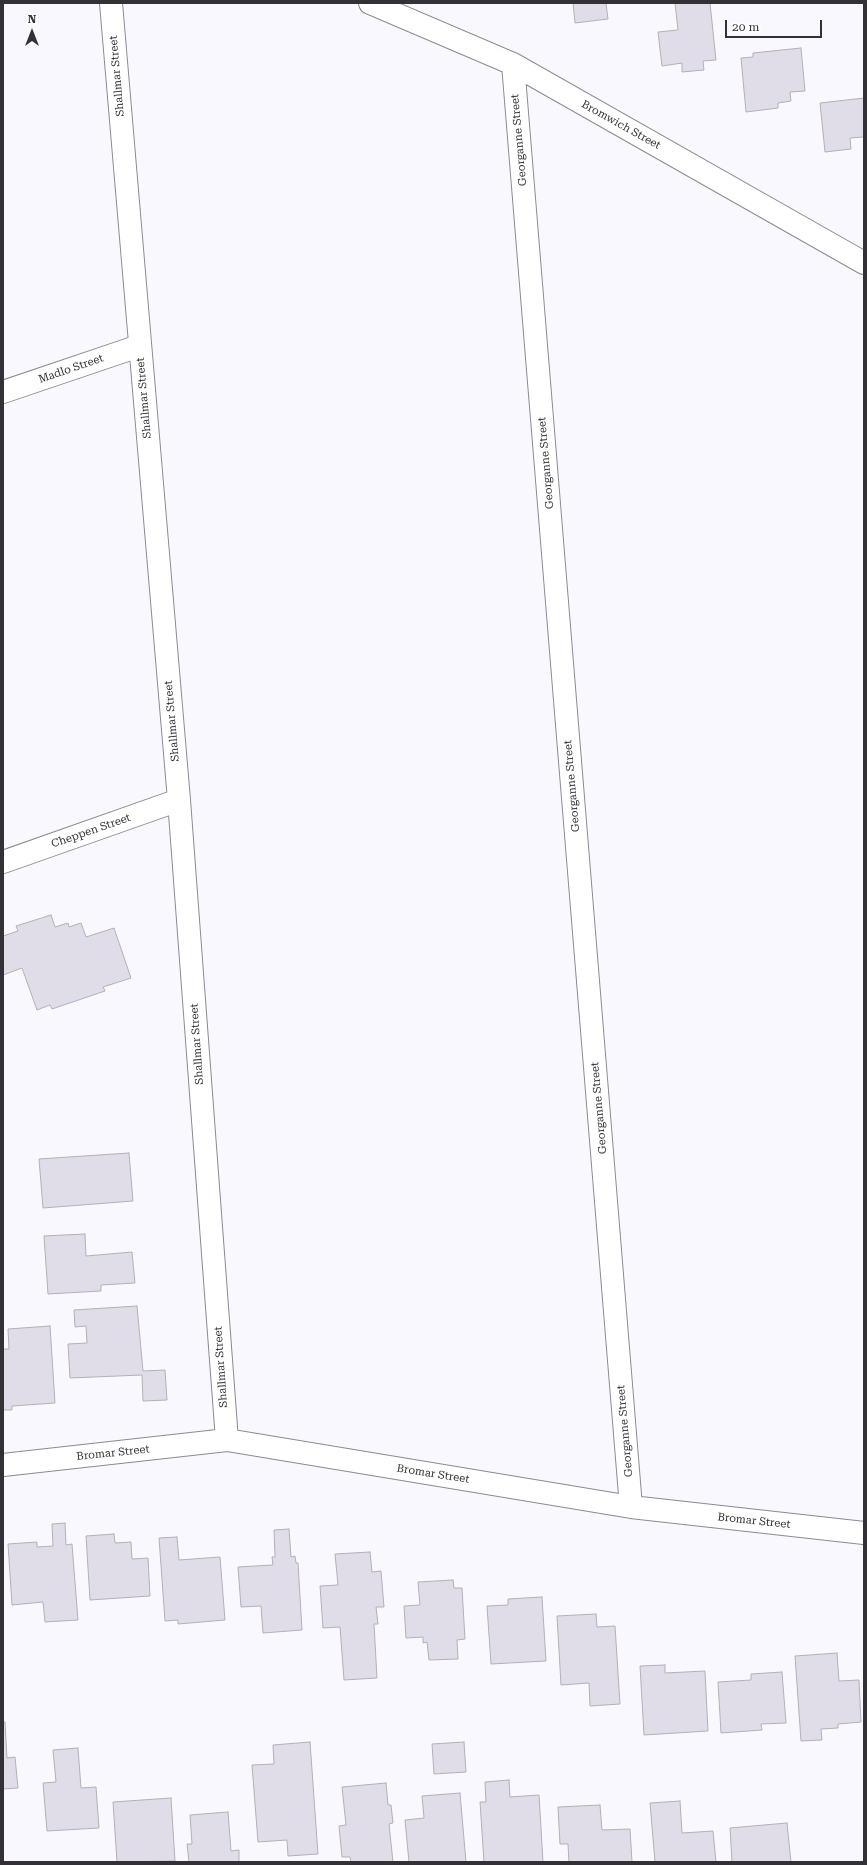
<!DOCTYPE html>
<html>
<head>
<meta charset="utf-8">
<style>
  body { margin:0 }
  #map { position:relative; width:867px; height:1865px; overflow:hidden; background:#faf8ff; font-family:"Roboto Serif",serif }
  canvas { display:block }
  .frame { position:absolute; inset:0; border:4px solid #333136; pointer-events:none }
  .north { position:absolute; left:12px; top:12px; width:40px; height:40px; -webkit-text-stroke:3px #fff; paint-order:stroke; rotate:0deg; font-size:11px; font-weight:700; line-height:16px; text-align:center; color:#333136 }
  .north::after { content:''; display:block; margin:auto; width:14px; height:18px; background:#333136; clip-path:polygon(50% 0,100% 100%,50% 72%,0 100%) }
  .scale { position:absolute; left:725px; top:20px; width:97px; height:18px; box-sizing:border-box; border:2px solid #333136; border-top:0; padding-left:5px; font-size:12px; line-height:14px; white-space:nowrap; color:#333136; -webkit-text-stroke:3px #fff; paint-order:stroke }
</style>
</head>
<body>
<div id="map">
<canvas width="867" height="1865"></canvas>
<div class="frame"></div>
<div class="north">N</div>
<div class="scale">20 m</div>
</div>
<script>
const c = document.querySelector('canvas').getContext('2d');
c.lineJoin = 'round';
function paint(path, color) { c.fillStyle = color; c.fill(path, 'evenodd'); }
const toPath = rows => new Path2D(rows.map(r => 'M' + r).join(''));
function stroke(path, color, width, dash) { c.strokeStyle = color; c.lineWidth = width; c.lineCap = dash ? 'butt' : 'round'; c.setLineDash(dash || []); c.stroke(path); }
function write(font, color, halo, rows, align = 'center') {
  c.font = font + ' "Roboto Serif",serif'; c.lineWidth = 4; c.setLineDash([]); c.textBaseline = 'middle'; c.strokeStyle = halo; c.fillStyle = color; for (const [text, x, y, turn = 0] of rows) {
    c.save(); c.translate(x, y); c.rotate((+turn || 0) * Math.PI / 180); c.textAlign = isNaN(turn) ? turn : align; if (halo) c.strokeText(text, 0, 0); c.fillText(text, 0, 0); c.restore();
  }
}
const building = toPath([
  [573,3,606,3,608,19,575,23,573,3],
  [675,3,710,3,716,60,703,61,704,70,682,72,682,63,662,66,658,32,678,30,675,3],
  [801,48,805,91,790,92,791,101,778,103,778,108,746,112,741,58,753,57,753,53,801,48],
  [864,98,864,137,850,138,851,149,825,152,820,103,864,98],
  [51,915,55,927,68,923,69,927,81,923,86,937,114,928,131,978,103,987,105,991,52,1009,50,1005,37,1010,22,968,3,975,3,936,18,931,16,926,51,915],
  [129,1153,133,1201,43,1208,39,1159,129,1153],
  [85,1234,86,1256,132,1252,135,1283,101,1285,101,1291,48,1294,44,1236,85,1234],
  [137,1306,143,1371,165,1370,167,1400,143,1401,142,1375,70,1378,68,1344,87,1343,86,1326,75,1327,74,1310,137,1306],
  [50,1326,55,1403,12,1406,12,1410,3,1410,3,1349,9,1349,8,1329,50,1326],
  [65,1523,66,1545,72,1544,78,1620,45,1622,43,1602,12,1605,8,1544,37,1542,37,1547,53,1546,52,1524,65,1523],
  [289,1529,291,1557,295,1556,296,1563,298,1563,302,1630,263,1633,261,1606,241,1607,238,1567,273,1565,272,1557,275,1557,274,1530,289,1529],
  [114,1534,115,1543,131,1542,132,1559,148,1558,150,1596,90,1600,86,1536,114,1534],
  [177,1537,179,1560,220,1557,225,1620,178,1624,178,1620,165,1621,159,1538,177,1537],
  [370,1552,372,1572,381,1571,384,1607,376,1607,378,1624,374,1624,377,1678,344,1680,340,1627,323,1628,320,1586,338,1585,335,1554,370,1552],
  [453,1580,454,1588,462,1588,465,1639,457,1640,458,1659,429,1660,427,1642,423,1643,423,1637,406,1638,404,1606,420,1605,418,1582,453,1580],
  [542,1597,546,1661,491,1664,487,1606,508,1605,508,1599,542,1597],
  [596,1614,597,1627,615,1626,620,1704,590,1706,589,1683,561,1685,557,1616,596,1614],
  [837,1653,839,1681,859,1680,861,1722,838,1724,838,1728,821,1729,822,1740,801,1741,795,1656,837,1653],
  [665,1665,665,1673,705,1671,708,1731,644,1735,640,1666,665,1665],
  [782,1672,786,1723,761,1724,762,1730,721,1733,718,1682,751,1680,751,1674,782,1672],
  [3,1722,5,1722,7,1758,15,1757,18,1788,3,1789,3,1722],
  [310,1742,318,1854,288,1856,287,1840,258,1842,252,1765,274,1764,273,1745,310,1742],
  [464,1742,466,1772,434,1774,432,1744,464,1742],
  [78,1748,81,1788,96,1787,99,1828,47,1831,43,1783,56,1782,53,1750,78,1748],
  [509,1780,510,1797,539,1795,543,1862,484,1862,480,1802,486,1802,485,1782,509,1780],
  [386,1783,388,1805,391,1805,393,1823,389,1824,393,1862,351,1862,350,1857,342,1857,339,1826,346,1825,342,1787,386,1783],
  [460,1793,466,1862,409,1862,405,1820,424,1818,422,1796,460,1793],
  [171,1798,175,1861,117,1862,113,1802,171,1798],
  [680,1801,682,1833,713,1831,716,1862,655,1862,650,1803,680,1801],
  [600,1805,602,1830,630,1829,632,1862,569,1862,568,1844,560,1844,558,1807,600,1805],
  [228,1812,231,1851,239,1850,239,1862,189,1862,187,1844,192,1844,190,1815,228,1812],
  [787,1823,791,1862,732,1862,730,1828,787,1823]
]);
paint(building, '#e0dce8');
stroke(building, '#b2afba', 1);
const minor = toPath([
  [111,3,179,800,227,1440],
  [370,3,513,64,864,263],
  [513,64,631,1507],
  [3,392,139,346],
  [3,862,179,800],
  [3,1465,227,1440,631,1507,864,1533]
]);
stroke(minor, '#8c8994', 24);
stroke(minor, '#fff', 22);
write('11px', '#333136', '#fff', [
  ["Shallmar Street",117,76,-95],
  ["Bromwich Street",621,125,29],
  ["Georganne Street",519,140,-95],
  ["Madlo Street",71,369,-19],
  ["Shallmar Street",144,398,-95],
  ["Georganne Street",546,463,-95],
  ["Shallmar Street",172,721,-95],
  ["Georganne Street",572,786,-95],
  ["Cheppen Street",91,831,-19],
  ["Shallmar Street",197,1044,-94],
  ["Georganne Street",599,1108,-95],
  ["Shallmar Street",221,1367,-94],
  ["Georganne Street",625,1431,-95],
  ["Bromar Street",113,1453,-6],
  ["Bromar Street",433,1474,9],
  ["Bromar Street",754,1521,6]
]);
</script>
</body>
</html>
